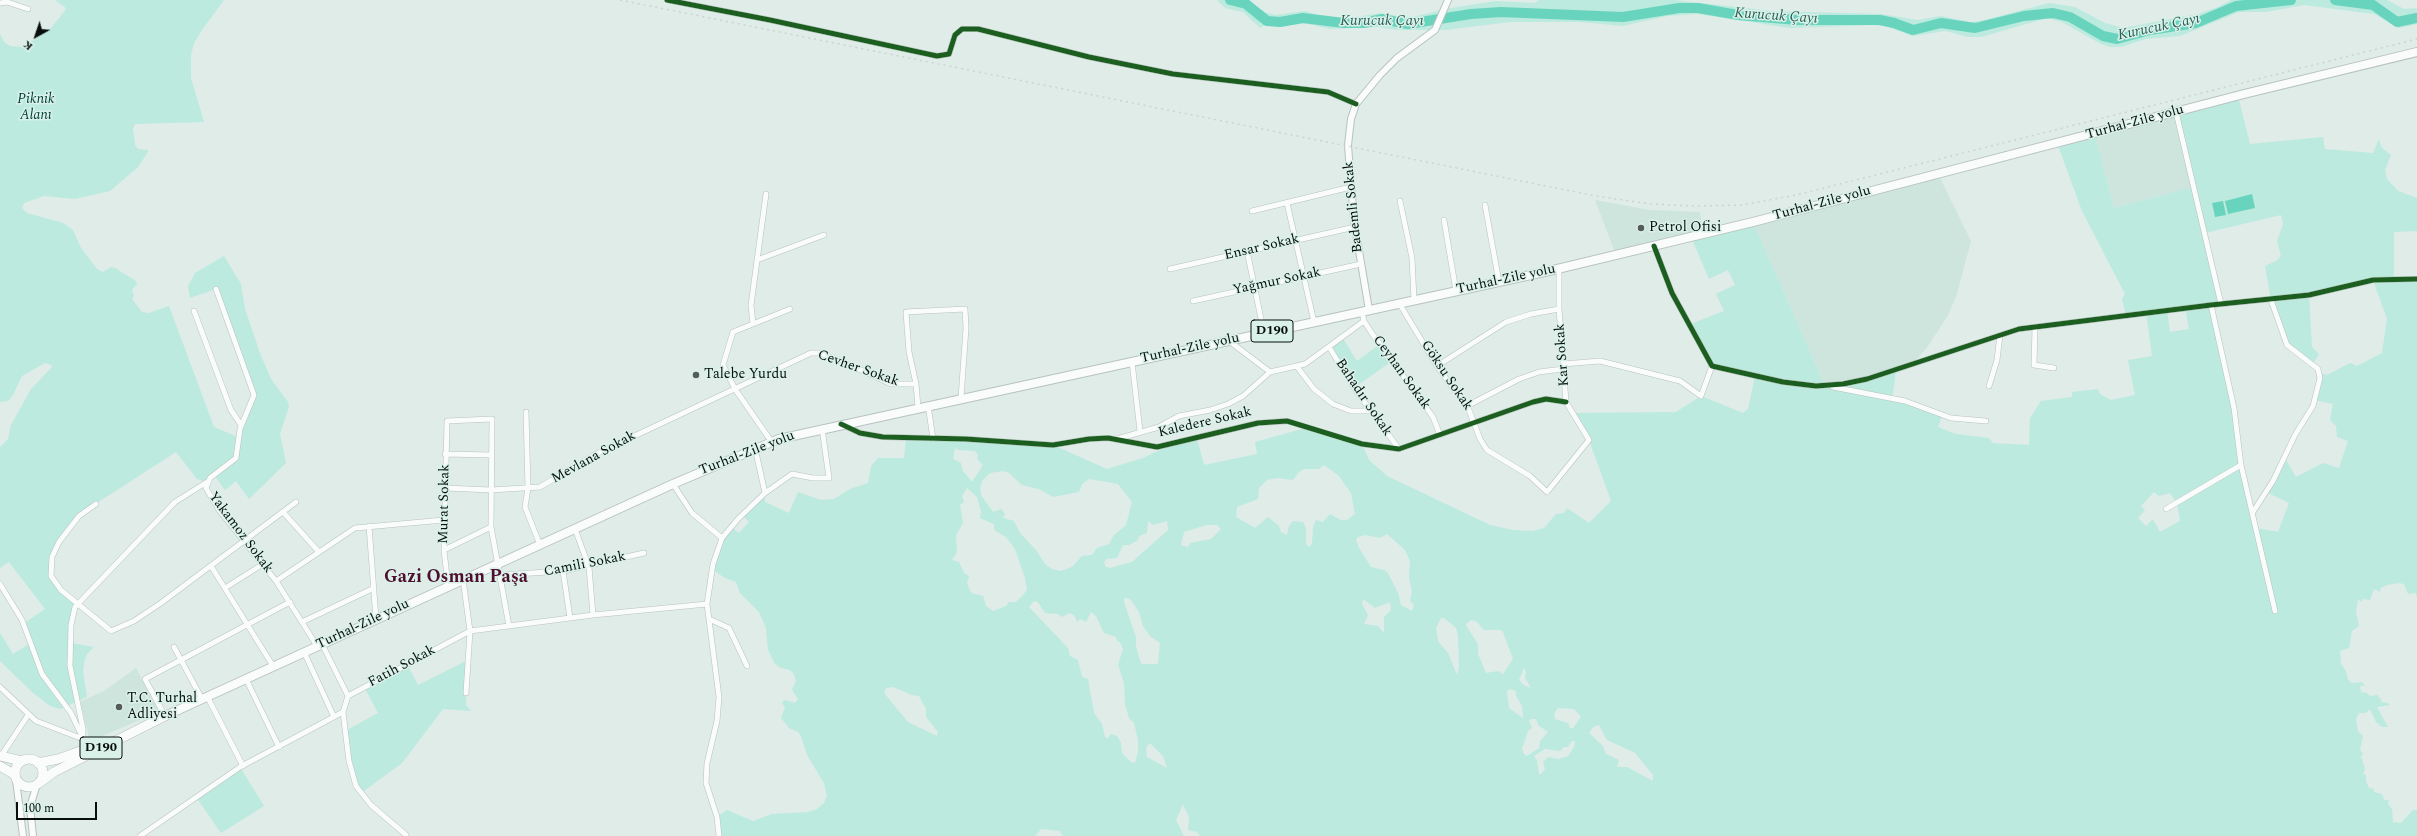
<!DOCTYPE html>
<html>
<head>
<meta charset="utf-8">
<style>
  body { margin:0 }
  #map { position:relative; width:2417px; height:836px; overflow:hidden; background:#dfece8; font-family:Spectral,serif }
  canvas { display:block }
  .north { position:absolute; left:16px; top:16px; width:40px; height:40px; -webkit-text-stroke:3px #daf1ea; paint-order:stroke; rotate:220deg; font-size:11px; font-weight:700; line-height:16px; text-align:center; color:#070e0c }
  .north::after { content:''; display:block; margin:auto; width:14px; height:18px; background:#070e0c; clip-path:polygon(50% 0,100% 100%,50% 72%,0 100%) }
  .scale { position:absolute; left:16px; top:802px; width:81px; height:18px; box-sizing:border-box; border:2px solid #070e0c; border-top:0; padding-left:5px; font-size:12px; line-height:14px; white-space:nowrap; color:#070e0c; -webkit-text-stroke:3px #daf1ea; paint-order:stroke }
</style>
</head>
<body>
<div id="map">
<canvas width="2417" height="836"></canvas>
<div class="north">K</div>
<div class="scale">100 m</div>
</div>
<script>
const c = document.querySelector('canvas').getContext('2d');
c.lineJoin = 'round';
function paint(path, color) { c.fillStyle = color; c.fill(path, 'evenodd'); }
const toPath = rows => new Path2D(rows.map(r => 'M' + r).join(''));
function stroke(path, color, width, dash) { c.strokeStyle = color; c.lineWidth = width; c.lineCap = dash ? 'butt' : 'round'; c.setLineDash(dash || []); c.stroke(path); }
function write(font, color, halo, rows, align = 'center') {
  c.font = font + ' Spectral,serif'; c.lineWidth = 3; c.setLineDash([]); c.textBaseline = 'middle'; c.strokeStyle = halo; c.fillStyle = color; for (const [text, x, y, turn = 0] of rows) {
    c.save(); c.translate(x, y); c.rotate((+turn || 0) * Math.PI / 180); c.textAlign = isNaN(turn) ? turn : align; if (halo) c.strokeText(text, 0, 0); c.fillText(text, 0, 0); c.restore();
  }
}
paint(toPath([
  [2176,112,2194,187,2114,208,2094,133],
  [1938,174,1971,241,1956,297,1947,317,1928,346,1911,366,1825,386,1753,222],
  [1595,200,1650,210,1700,212,1703,234,1616,255],
  [136,668,159,712,90,741,80,702,104,691]
]), '#cee5de');
paint(toPath([
  [55,0,224,0,202,30,194,43,191,55,191,78,204,122,135,124,133,129,135,145,138,149,148,150,148,152,138,167,110,191,75,199,44,196,24,203,22,208,27,213,63,223,73,230,81,248,97,269,103,272,111,267,115,268,136,281,137,284,132,290,134,296,132,299,142,312,149,313,169,306,214,427,238,437,254,399,216,289,190,298,188,286,195,273,224,256,241,284,245,309,261,356,271,379,288,402,289,407,280,434,286,463,249,499,236,481,225,490,214,475,207,482,197,479,176,452,86,510,55,549,52,581,77,602,75,607,71,643,94,647,87,654,84,663,83,672,87,697,60,709,50,706,32,692,0,661,0,633,13,654,31,643,23,624,45,609,9,562,0,568,0,447,8,439,11,425,31,389,52,367,51,365,45,363,22,376,13,395,8,401,0,402,0,34,4,42,10,46,23,47,50,29,64,12,66,8],
  [1217,0,1245,0,1265,12,1275,15,1305,11,1321,16,1345,19,1380,13,1404,17,1417,16,1445,9,1496,1,1535,3,1539,0,1674,0,1772,11,1881,14,1918,20,1941,16,1970,22,1981,21,2049,3,2075,7,2105,23,2123,28,2198,14,2218,7,2231,0,2387,0,2404,9,2417,8,2417,24,2399,28,2374,14,2304,5,2266,12,2239,12,2180,36,2146,39,2121,47,2110,47,2101,44,2062,22,2047,18,1981,37,1968,37,1946,31,1913,36,1885,26,1873,25,1790,28,1698,14,1667,16,1623,26,1580,22,1510,22,1446,30,1397,30,1378,27,1331,29,1303,23,1281,26,1267,24,1260,28,1243,12,1225,8],
  [2238,96,2250,144,2323,137,2325,149,2373,153,2379,139,2381,147,2391,155,2385,170,2387,179,2398,191,2417,198,2417,231,2394,232,2394,280,2417,279,2417,596,2415,593,2408,594,2404,584,2399,583,2387,585,2381,588,2380,592,2374,589,2370,600,2363,599,2361,602,2358,599,2356,613,2359,626,2352,631,2349,648,2340,651,2341,664,2346,671,2348,679,2351,683,2362,682,2365,686,2360,686,2361,692,2367,693,2370,696,2377,695,2382,700,2380,702,2388,703,2390,705,2377,707,2388,727,2382,727,2376,722,2370,709,2366,713,2359,713,2356,719,2358,731,2363,736,2360,750,2363,754,2361,756,2365,769,2363,774,2366,775,2366,781,2369,788,2374,789,2374,792,2382,794,2384,800,2389,800,2388,804,2392,809,2393,822,2401,823,2413,810,2417,810,2417,836,1200,836,1197,832,1188,830,1189,817,1183,804,1176,820,1184,836,1063,836,1060,831,1041,829,1035,836,719,836,717,817,727,810,753,821,772,814,808,812,817,809,824,803,827,796,824,783,807,755,801,736,798,732,789,728,781,718,785,708,782,703,784,700,795,703,798,699,792,690,796,681,794,674,790,670,781,668,775,664,768,650,766,628,759,612,740,593,736,582,725,578,712,569,717,550,730,526,739,533,749,522,742,515,765,493,765,502,789,513,798,492,821,500,834,499,850,489,868,483,871,466,878,458,904,458,906,439,1053,445,1107,469,1143,458,1168,446,1197,438,1204,465,1257,454,1255,442,1309,427,1362,444,1369,460,1387,476,1490,525,1513,530,1533,531,1544,528,1556,514,1564,513,1567,508,1589,523,1611,501,1589,440,1573,413,1676,412,1701,396,1743,413,1748,409,1755,376,1712,366,1688,325,1724,311,1716,294,1735,285,1728,270,1709,279,1691,237,1753,222,1825,386,1896,371,1892,399,1942,416,1938,427,1956,434,1989,438,1993,443,2029,445,2030,418,2041,401,2072,397,2072,392,2098,389,2100,394,2111,400,2135,395,2128,360,2152,356,2146,313,2126,315,2122,299,2125,294,2082,211,2057,143,2094,133,2114,208,2193,187,2176,112],
  [2281,215,2283,224,2277,241,2281,256,2276,261,2265,266,2271,300,2290,348,2312,365,2319,354,2312,347,2309,295,2373,280,2387,319,2382,353,2357,366,2350,363,2327,375,2320,373,2315,400,2333,404,2330,420,2336,426,2337,437,2348,441,2339,468,2323,463,2296,477,2284,456,2266,492,2289,503,2278,532,2256,528,2241,465,2230,388,2212,305,2221,304,2205,233],
  [2185,308,2189,329,2170,332,2167,310],
  [955,448,959,450,975,451,978,455,977,459,983,465,972,482,963,471,961,463,953,459],
  [1324,465,1339,476,1351,493,1355,514,1347,520,1341,520,1330,514,1323,522,1316,520,1313,528,1312,544,1309,547,1306,544,1306,528,1303,522,1293,521,1289,526,1287,535,1281,532,1279,526,1268,517,1255,528,1236,517,1237,507,1258,499,1259,488,1267,480,1277,478,1293,480,1298,473,1304,469,1319,469],
  [1003,471,1009,473,1022,485,1039,489,1053,497,1079,492,1082,484,1089,479,1118,484,1132,502,1126,525,1114,535,1109,544,1097,548,1092,555,1082,556,1072,567,1061,571,1052,569,1045,564,1036,550,1020,533,1014,521,1003,518,1005,514,1001,509,993,512,981,495,980,488,982,481,990,473],
  [967,488,977,497,981,512,980,518,994,524,994,530,1006,537,1015,549,1025,578,1027,590,1024,594,1016,602,1009,602,1006,606,993,611,986,606,983,596,971,593,967,583,969,576,964,573,959,562,952,560,957,552,956,535,963,523,960,505,964,502,962,496],
  [2154,492,2159,496,2170,493,2177,503,2180,521,2160,532,2154,521,2152,520,2146,526,2138,518,2145,510,2141,506],
  [1148,521,1153,525,1167,521,1168,530,1132,562,1110,568,1106,567,1104,563,1106,559,1117,558,1123,545,1129,545,1138,540,1139,536,1147,533],
  [1206,525,1217,525,1221,529,1211,539,1190,543,1188,547,1181,545,1184,532],
  [1387,534,1405,550,1410,561,1409,577,1412,592,1410,600,1414,606,1412,611,1401,605,1398,593,1388,573,1384,570,1371,567,1359,548,1356,540,1358,537,1365,535,1380,538],
  [1125,597,1131,600,1139,612,1143,626,1150,636,1160,643,1158,664,1142,664,1140,661,1136,646,1136,637,1124,602],
  [1363,599,1375,608,1390,602,1391,610,1384,617,1384,633,1378,626,1364,624,1368,615,1362,604],
  [1037,601,1045,613,1058,614,1061,617,1070,613,1075,616,1077,622,1080,619,1086,622,1091,612,1096,616,1104,633,1116,637,1117,641,1120,642,1123,649,1118,665,1124,683,1125,704,1129,718,1134,723,1138,740,1138,752,1135,763,1131,762,1122,753,1121,743,1117,736,1111,734,1108,738,1105,737,1102,724,1094,713,1088,679,1082,677,1078,660,1070,656,1068,648,1029,607,1033,602],
  [1441,618,1444,618,1456,628,1458,635,1459,667,1457,675,1448,653,1438,641,1436,628],
  [1471,620,1476,621,1484,630,1501,630,1503,632,1513,659,1503,674,1498,671,1486,673,1478,654,1478,644,1467,627,1466,624],
  [1524,668,1526,671,1525,678,1531,688,1525,686,1519,680],
  [893,687,912,695,919,696,926,709,926,717,938,732,937,736,908,722,884,693,886,688],
  [1510,689,1516,691,1516,696,1522,706,1523,718,1509,708,1507,691],
  [1558,708,1574,709,1578,713,1581,717,1573,728,1570,728,1568,723,1555,719,1554,714],
  [1531,719,1536,719,1538,725,1548,732,1540,741,1539,748,1527,756,1524,754,1522,749,1528,731,1532,728,1529,721],
  [1599,725,1607,740,1635,753,1653,775,1653,781,1627,767,1617,767,1619,760,1606,754,1603,746,1589,733,1593,727],
  [1572,741,1575,741,1574,747,1568,756,1558,759,1548,757,1543,762,1545,769,1541,774,1539,774,1537,760,1534,756,1545,749,1560,751,1564,747,1568,747],
  [1150,743,1163,756,1167,768,1147,757,1146,748],
  [1342,337,1357,361,1380,344,1392,361,1354,388,1329,347],
  [468,660,466,705,471,711,443,709,402,763,361,793,356,786,345,731,378,713,364,687,407,664,418,685],
  [240,767,264,806,221,833,196,797]
]), '#bceade');
paint(toPath([
  [2252,194,2255,208,2228,214,2225,201],
  [2223,201,2226,215,2215,217,2212,203]
]), '#69d4be');
stroke(toPath([
  [1230,0,1246,4,1267,21,1280,22,1303,18,1344,23,1364,23,1382,19,1408,24,1471,14,1501,12,1623,17,1679,8,1698,8,1738,15,1797,20,1880,20,1894,23,1913,30,1941,23,1975,28,2024,16,2053,13,2070,17,2103,36,2117,39,2150,30,2196,23,2236,6,2291,0],
  [2335,0,2373,5,2397,22,2417,18]
]), '#69d4be', 10);
const minor = toPath([
  [667,0,770,20,937,56,949,54,955,35,962,29,978,29,1089,57,1173,74,1328,92,1356,104],
  [0,3,7,2,28,9],
  [2176,112,2221,304],
  [1400,201,1412,258,1414,300],
  [1287,203,1314,322],
  [1485,205,1499,282],
  [1252,211,1351,187],
  [1444,220,1456,291],
  [1654,246,1672,293,1712,366,1783,382,1816,386,1843,384,1867,379,2019,329,2211,305,2309,295,2373,280,2417,279],
  [1247,251,1264,333],
  [757,260,824,235],
  [1170,269,1355,227],
  [216,289,254,395,240,429,236,458,210,478,206,488,219,510,276,581,317,646],
  [1193,301,1361,264],
  [1399,303,1437,366,1469,410,1480,439,1487,450,1530,476,1547,492,1589,440,1566,402,1559,309,1559,268],
  [2211,305,2234,408,2241,465,2275,611],
  [194,311,231,410,241,425],
  [1362,312,1364,321,1371,332,1433,417,1440,435],
  [753,324,751,305,766,194],
  [2035,327,2034,365,2054,368],
  [1229,341,1270,372,1305,364,1364,321],
  [1329,347,1357,392,1399,449],
  [1132,362,1140,431],
  [1563,364,1600,361,1680,381,1701,396,1712,366],
  [1437,366,1506,322,1531,314,1559,309],
  [1298,368,1314,389,1333,404,1351,411,1370,411],
  [1989,386,1997,360,2000,335],
  [1833,387,1905,401,1951,418,1986,421],
  [928,405,933,439],
  [1467,406,1519,379,1539,372,1563,369],
  [918,407,916,384,909,352,906,312,965,309,966,328,961,398],
  [526,412,528,488,525,507,540,545],
  [843,425,860,433,883,437,966,439,1053,445,1089,439,1108,438,1157,447,1258,423,1287,421,1362,444,1399,449,1533,402,1546,399,1566,402],
  [1117,439,1159,427,1179,416,1210,410,1228,404,1243,396,1270,372],
  [771,441,735,389,723,365,733,332,790,309],
  [445,454,492,455],
  [673,484,692,513,722,538],
  [445,488,491,490,540,487,594,455,811,353,819,353,846,363,891,384,916,384],
  [765,493,792,474,813,478,829,478,822,428],
  [96,504,79,516,59,542,52,557,51,576,61,590,111,631,134,621,161,603,296,502],
  [2166,509,2241,465],
  [283,512,319,552],
  [2253,512,2273,481,2295,435,2313,406,2320,378,2318,369,2287,345,2271,300],
  [369,526,376,619],
  [491,527,509,626],
  [575,529,589,567,593,615],
  [444,550,491,527,492,419,447,421,444,550,448,586],
  [211,566,273,666],
  [563,571,570,618],
  [501,575,563,571,644,553],
  [463,579,470,631,466,693],
  [276,581,355,528,444,520],
  [0,584,22,620,42,674,71,713,88,749],
  [225,588,263,564],
  [709,619,729,628,747,666],
  [302,622,374,588],
  [322,644,348,696],
  [174,647,202,699],
  [304,652,334,717],
  [246,679,279,747],
  [0,687,36,721,83,739,83,729,70,666,71,625,75,607,175,502,207,482],
  [207,696,243,766],
  [343,712,349,761,356,786,371,805,406,835],
  [165,716,145,679,290,602],
  [1,756,28,715],
  [140,836,240,767,343,712,348,696,470,631,593,615,707,604],
  [719,836,717,817,706,783,707,763,717,721,719,697,707,604,713,564,722,538,738,519,765,493,755,448]
]);
const tertiary = toPath([
  [1369,310,1355,227,1351,187,1348,145,1351,119,1356,104,1380,75,1397,58,1435,30,1448,0],
  [16,780,23,836],
  [33,836,30,807,37,784]
]);
const primary = toPath([
  [165,716,673,484,779,439,1549,271,1753,222,2244,94,2417,52]
]);
const trunk = toPath([
  [0,756,22,761],
  '15 773a14 14 0 1 1 28 0a14 14 0 1 1-28 0Z',
  [38,763,58,759,86,749],
  [0,766,15,775],
  [39,783,54,772,165,716]
]);
stroke(minor, '#b8c2bf', 6);
stroke(tertiary, '#b8c2bf', 8);
stroke(primary, '#b8c2bf', 10);
stroke(trunk, '#b8c2bf', 10);
stroke(minor, '#fafcfc', 5);
stroke(tertiary, '#fafcfc', 6);
stroke(primary, '#fafcfc', 8);
stroke(trunk, '#fafcfc', 9);
stroke(toPath([
  [620,0,1596,196,1651,204,1694,206,1742,205,1796,195,2417,39]
]), '#ced2d0', 1.5, [2, 4]);
stroke(toPath([
  [667,0,770,20,937,56,949,54,955,35,962,29,978,29,1089,57,1173,74,1328,92,1356,104],
  [1654,246,1672,293,1712,366,1783,382,1816,386,1843,384,1867,379,2019,329,2211,305,2309,295,2373,280,2417,279],
  [841,424,860,433,883,437,966,439,1053,445,1089,439,1108,438,1157,447,1258,423,1287,421,1362,444,1399,449,1533,402,1546,399,1566,402]
]), '#1b5e20', 5);
for (const [x, y, r, color] of [
  [1641,228,4,"#535c59"],
  [696,375,4,"#535c59"],
  [119,707,4,"#535c59"]
]) { const dot = new Path2D(); dot.arc(x, y, r, 0, 2 * Math.PI); c.fillStyle = color; c.fill(dot); stroke(dot, '#daf1ea', 1.5); }
for (const [x, y, w] of [
  [1272,331,42],
  [101,748,42]
]) { const box = new Path2D(); box.roundRect(x - w / 2, y - 11, w, 22, 3); c.fillStyle = '#daf1ea'; c.fill(box); stroke(box, '#070e0c', 1); }
write('bold 13px', '#070e0c', null, [
  ["D190",1272,331],
  ["D190",101,748]
]);
write('italic 14px', '#004236', '#daf1ea', [
  ["Piknik",36,100],
  ["Alanı",36,116]
]);
write('14px', '#070e0c', '#daf1ea', [
  ["Turhal-Zile yolu",2135,123,-15],
  ["Turhal-Zile yolu",1822,204,-15],
  ["Bademli Sokak",1354,207,-96],
  ["Ensar Sokak",1262,248,-13],
  ["Turhal-Zile yolu",1506,280,-12],
  ["Yağmur Sokak",1277,282,-12],
  ["Turhal-Zile yolu",1190,349,-12],
  ["Kar Sokak",1563,355,-94],
  ["Cevher Sokak",858,369,19],
  ["Ceyhan Sokak",1401,373,54],
  ["Göksu Sokak",1446,376,56],
  ["Bahadır Sokak",1363,398,56],
  ["Kaledere Sokak",1205,423,-13],
  ["Turhal-Zile yolu",747,454,-21],
  ["Mevlana Sokak",594,458,-29],
  ["Murat Sokak",445,504,-89],
  ["Yakamoz Sokak",240,533,53],
  ["Camili Sokak",585,565,-11],
  ["Turhal-Zile yolu",363,625,-25],
  ["Fatih Sokak",402,667,-28]
]);
write('14px', '#070e0c', '#daf1ea', [
  ["Petrol Ofisi",1649,228],
  ["Talebe Yurdu",704,375],
  ["T.C. Turhal",127,699],
  ["Adliyesi",127,715]
], 'left');
write('italic 15px', '#2a6255', '#daf1ea', [
  ["Kurucuk Çayı",1776,17,4],
  ["Kurucuk Çayı",1382,22],
  ["Kurucuk Çayı",2159,28,-12]
]);
write('bold 18px', '#4f0e2d', '#daf1ea', [
  ["Gazi Osman Paşa",456,578]
]);
</script>
</body>
</html>
